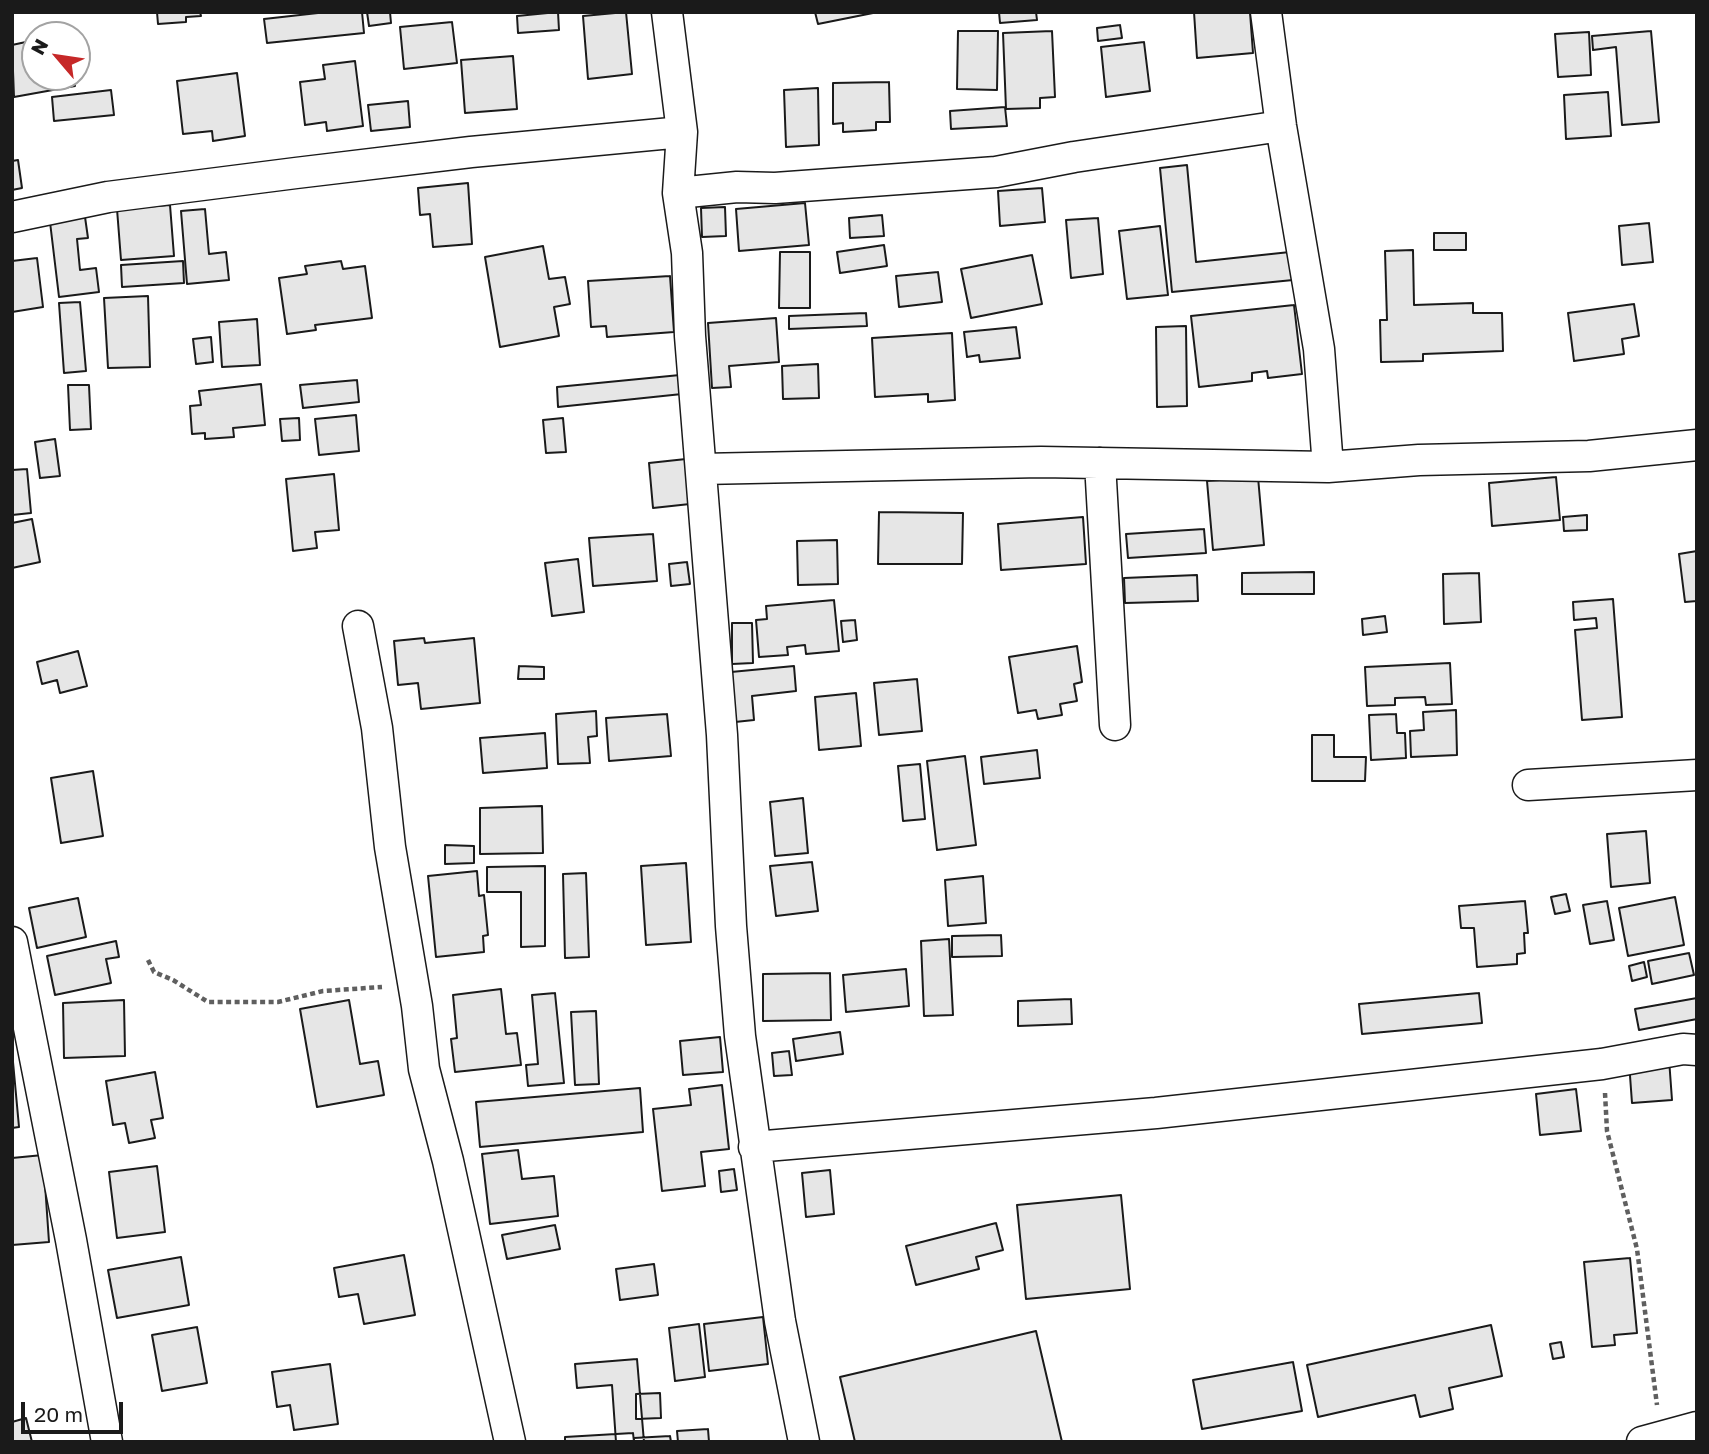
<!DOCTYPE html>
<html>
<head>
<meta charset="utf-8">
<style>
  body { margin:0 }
  #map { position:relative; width:1709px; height:1454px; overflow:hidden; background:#fff; font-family:"Golos Text",sans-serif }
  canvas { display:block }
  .frame { position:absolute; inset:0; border:14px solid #1a1a1a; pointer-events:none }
  .north { position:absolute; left:21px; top:21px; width:70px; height:70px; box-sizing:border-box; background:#fff; border:2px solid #a3a3a3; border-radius:50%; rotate:299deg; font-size:19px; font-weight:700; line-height:28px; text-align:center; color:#1a1a1a }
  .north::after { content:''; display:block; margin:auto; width:24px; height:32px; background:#c62828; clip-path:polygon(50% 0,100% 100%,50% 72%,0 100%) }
  .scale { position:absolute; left:21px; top:1402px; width:102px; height:32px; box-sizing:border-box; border:4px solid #1a1a1a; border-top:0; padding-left:9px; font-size:21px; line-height:24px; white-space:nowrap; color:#1a1a1a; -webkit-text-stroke:5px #fff; paint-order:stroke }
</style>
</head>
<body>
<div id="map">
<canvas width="1709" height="1454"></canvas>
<div class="frame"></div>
<div class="north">N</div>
<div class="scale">20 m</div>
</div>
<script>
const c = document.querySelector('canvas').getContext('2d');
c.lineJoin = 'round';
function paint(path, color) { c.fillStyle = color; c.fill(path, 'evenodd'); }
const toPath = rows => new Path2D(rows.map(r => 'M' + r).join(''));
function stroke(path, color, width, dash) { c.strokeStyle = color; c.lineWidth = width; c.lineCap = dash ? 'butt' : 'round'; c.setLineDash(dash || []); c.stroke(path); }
const building = toPath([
  [157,12,200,12,201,16,186,17,186,22,158,24,157,12],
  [327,12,362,12,364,33,267,43,264,19,327,12],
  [367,12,390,12,391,23,369,26,367,12],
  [558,12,559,30,518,33,517,16,558,12],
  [626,12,632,74,588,79,583,16,626,12],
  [815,12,878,12,818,24,815,12],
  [999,12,1036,12,1037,20,1000,23,999,12],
  [1194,12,1250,12,1253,53,1197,58,1194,12],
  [452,22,457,63,404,69,400,27,452,22],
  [1120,25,1122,38,1098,41,1097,28,1120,25],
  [958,31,998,31,997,90,957,89,958,31],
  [1052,31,1055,97,1040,98,1040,108,1006,109,1003,33,1052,31],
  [1651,31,1659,122,1622,125,1616,47,1593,50,1592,36,1651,31],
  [1589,32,1591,75,1558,77,1555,34,1589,32],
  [35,40,35,77,73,77,75,86,14,97,12,45,35,40],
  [1144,42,1150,91,1106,97,1101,47,1144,42],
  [513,56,517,109,465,113,461,60,513,56],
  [355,61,363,126,327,131,326,122,305,125,300,82,325,79,323,65,355,61],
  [237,73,245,136,213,141,212,131,183,134,177,81,237,73],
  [889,82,890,122,876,122,876,130,843,132,843,123,833,124,833,83,889,82],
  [818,88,819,145,786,147,784,90,818,88],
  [111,90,114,115,54,121,52,97,111,90],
  [1608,92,1611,136,1566,139,1564,95,1608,92],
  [408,101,410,127,371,131,368,105,408,101],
  [1005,107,1007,126,951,129,950,111,1005,107],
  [18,160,22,188,12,190,12,161,18,160],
  [1187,165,1196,262,1290,252,1293,280,1172,292,1160,168,1187,165],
  [468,183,472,244,433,247,430,214,420,215,418,188,468,183],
  [1042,188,1045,222,1000,226,998,191,1042,188],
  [805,203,809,245,739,251,736,209,805,203],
  [170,205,174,256,121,260,117,209,170,205],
  [725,207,726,236,702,237,701,208,725,207],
  [205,209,209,254,226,252,229,280,187,284,181,211,205,209],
  [882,215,884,236,850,238,849,218,882,215],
  [85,217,88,238,77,239,80,270,96,268,99,292,59,297,50,222,85,217],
  [1098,218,1103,274,1071,278,1066,220,1098,218],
  [1649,223,1653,262,1622,265,1619,226,1649,223],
  [1160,226,1168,295,1127,299,1119,231,1160,226],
  [1434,233,1466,233,1466,250,1434,250,1434,233],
  [884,245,887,266,840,273,837,252,884,245],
  [543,246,549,279,565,277,570,304,554,307,559,336,500,347,485,257,543,246],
  [1413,250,1414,305,1473,303,1473,313,1502,313,1503,351,1423,354,1423,361,1381,362,1380,320,1387,320,1385,251,1413,250],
  [780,252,810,252,810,308,779,308,780,252],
  [1032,255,1042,304,971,318,961,269,1032,255],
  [37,258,43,307,12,312,12,261,37,258],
  [183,261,184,283,122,287,121,265,183,261],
  [341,261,343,269,365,266,372,318,315,325,316,330,287,334,279,278,307,274,305,266,341,261],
  [938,272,942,302,899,307,896,276,938,272],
  [670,276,674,332,607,337,606,326,591,327,588,281,670,276],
  [148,296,150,367,108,368,104,298,148,296],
  [80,302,86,371,64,373,59,303,80,302],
  [1634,304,1639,336,1622,339,1624,354,1574,361,1568,313,1634,304],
  [1294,305,1302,374,1268,378,1267,371,1252,373,1252,381,1199,387,1191,316,1294,305],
  [866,313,867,326,789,329,789,316,866,313],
  [776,318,779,362,729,366,731,387,712,388,708,323,776,318],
  [257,319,260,365,222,367,219,322,257,319],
  [1186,326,1187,406,1157,407,1156,327,1186,326],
  [1016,327,1020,358,980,362,979,355,967,357,964,332,1016,327],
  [952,333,955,400,928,402,928,394,875,397,872,338,952,333],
  [211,337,213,362,196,364,193,339,211,337],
  [818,364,819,398,783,399,782,366,818,364],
  [680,375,682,394,558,407,557,387,680,375],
  [357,380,359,402,303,408,300,385,357,380],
  [261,384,265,425,233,428,234,437,205,439,205,433,192,434,190,406,201,405,199,391,261,384],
  [68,385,89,385,91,429,70,430,68,385],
  [356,415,359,451,319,455,315,419,356,415],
  [299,418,300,440,282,441,280,419,299,418],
  [563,418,566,452,546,453,543,420,563,418],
  [55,439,60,476,40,478,35,442,55,439],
  [686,459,690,504,653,508,649,463,686,459],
  [27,469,31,513,12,515,12,470,27,469],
  [334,474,339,530,315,532,317,548,293,551,286,479,334,474],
  [1258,477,1264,545,1213,550,1207,481,1258,477],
  [1556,477,1560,520,1492,526,1489,483,1556,477],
  [879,512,963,513,962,564,878,564,879,512],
  [1587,515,1587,530,1564,531,1563,517,1587,515],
  [1083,517,1086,564,1001,570,998,524,1083,517],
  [32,519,40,562,12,568,12,523,32,519],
  [1204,529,1206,553,1128,558,1126,534,1204,529],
  [653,534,657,581,593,586,589,538,653,534],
  [837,540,838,584,798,585,797,541,837,540],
  [1697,551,1697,601,1685,602,1679,554,1697,551],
  [578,559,584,612,552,616,545,563,578,559],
  [687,562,690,584,671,586,669,564,687,562],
  [1314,572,1314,594,1242,594,1242,573,1314,572],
  [1479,573,1481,622,1444,624,1443,574,1479,573],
  [1197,575,1198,601,1125,603,1124,578,1197,575],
  [1613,599,1622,717,1582,720,1575,630,1597,628,1596,618,1574,620,1573,602,1613,599],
  [834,600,839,651,806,654,805,645,787,647,788,655,759,657,756,620,767,619,766,606,834,600],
  [1385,616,1387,632,1363,635,1362,619,1385,616],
  [855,620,857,640,843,642,841,621,855,620],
  [732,623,752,623,753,663,732,664,732,623],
  [424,638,425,643,474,638,480,703,421,709,418,683,398,685,394,641,424,638],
  [1077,646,1082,682,1074,684,1077,701,1060,704,1062,715,1038,719,1036,710,1018,713,1009,657,1077,646],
  [78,651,87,686,60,693,57,680,42,684,37,662,78,651],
  [1450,663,1452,704,1426,705,1425,697,1395,698,1395,705,1367,706,1365,667,1450,663],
  [519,666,544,667,544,679,518,679,519,666],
  [794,666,796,691,752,696,754,720,735,722,731,672,794,666],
  [917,679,922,731,879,735,874,683,917,679],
  [856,693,861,746,819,750,815,697,856,693],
  [1456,710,1457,755,1411,757,1410,731,1424,730,1423,712,1456,710],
  [596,711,597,736,588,737,590,763,558,764,556,714,596,711],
  [667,714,671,756,609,761,606,718,667,714],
  [1396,714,1397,733,1405,733,1406,758,1371,760,1369,715,1396,714],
  [545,733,547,768,483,773,480,738,545,733],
  [1312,735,1334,735,1334,757,1366,757,1365,781,1312,781,1312,735],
  [1037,750,1040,778,984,784,981,757,1037,750],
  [965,756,976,845,937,850,927,761,965,756],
  [920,764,925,819,903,821,898,766,920,764],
  [93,771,103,836,61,843,51,778,93,771],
  [803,798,808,853,775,856,770,802,803,798],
  [542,806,543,853,480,854,480,808,542,806],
  [1646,831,1650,883,1611,887,1607,834,1646,831],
  [445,845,474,846,474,863,445,864,445,845],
  [812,862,818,911,776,916,770,866,812,862],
  [686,863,691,942,646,945,641,866,686,863],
  [545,866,545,946,521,947,521,892,487,892,487,867,545,866],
  [477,871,479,896,484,895,488,935,483,936,484,952,436,957,428,876,477,871],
  [586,873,589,957,565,958,563,874,586,873],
  [983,876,986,923,948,926,945,880,983,876],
  [1566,894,1570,911,1555,914,1551,897,1566,894],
  [1675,897,1684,945,1628,956,1619,908,1675,897],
  [78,898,86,937,37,948,29,908,78,898],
  [1525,901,1528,933,1524,933,1525,953,1517,954,1517,964,1477,967,1474,928,1461,928,1459,906,1525,901],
  [1607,901,1614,940,1590,944,1583,905,1607,901],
  [1001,935,1002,956,952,957,952,936,1001,935],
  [949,939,953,1015,924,1016,921,941,949,939],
  [116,941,119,957,106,959,111,983,55,995,47,956,116,941],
  [1689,953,1694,975,1652,984,1648,961,1689,953],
  [1644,962,1647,977,1632,981,1629,966,1644,962],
  [906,969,909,1006,846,1012,843,975,906,969],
  [830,973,831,1020,763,1021,763,974,830,973],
  [501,989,506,1034,517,1033,521,1065,455,1072,451,1039,457,1038,453,995,501,989],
  [555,993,564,1083,528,1086,526,1065,538,1064,532,995,555,993],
  [1479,993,1482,1023,1362,1034,1359,1004,1479,993],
  [1697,998,1697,1019,1639,1030,1635,1009,1697,998],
  [1071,999,1072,1024,1018,1026,1018,1001,1071,999],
  [124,1000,125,1056,64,1058,63,1003,124,1000],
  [349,1000,360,1064,378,1061,384,1095,317,1107,300,1009,349,1000],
  [596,1011,599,1084,575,1085,571,1012,596,1011],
  [840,1032,843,1054,796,1061,793,1039,840,1032],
  [720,1037,723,1072,683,1075,680,1041,720,1037],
  [12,1051,19,1127,12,1128,12,1051],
  [789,1051,792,1075,774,1076,772,1053,789,1051],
  [1669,1059,1672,1100,1632,1103,1629,1062,1669,1059],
  [155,1072,163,1118,151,1120,155,1138,129,1143,125,1123,113,1125,106,1081,155,1072],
  [722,1085,729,1149,701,1152,705,1186,662,1191,653,1109,691,1105,689,1089,722,1085],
  [640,1088,643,1132,480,1147,476,1102,640,1088],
  [1576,1089,1581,1131,1540,1135,1536,1094,1576,1089],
  [518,1150,522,1179,554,1176,558,1216,490,1224,482,1154,518,1150],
  [43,1155,49,1242,12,1245,12,1158,43,1155],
  [157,1166,165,1232,117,1238,109,1172,157,1166],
  [734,1169,737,1190,721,1192,719,1171,734,1169],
  [830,1170,834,1214,806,1217,802,1173,830,1170],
  [1121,1195,1130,1289,1026,1299,1017,1205,1121,1195],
  [996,1223,1003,1250,976,1257,979,1269,916,1285,906,1246,996,1223],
  [555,1225,560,1249,507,1259,502,1235,555,1225],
  [404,1255,415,1315,364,1324,358,1294,339,1297,334,1268,404,1255],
  [181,1257,189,1305,117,1318,108,1270,181,1257],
  [1630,1258,1637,1333,1614,1335,1615,1345,1592,1347,1584,1262,1630,1258],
  [654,1264,658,1295,620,1300,616,1269,654,1264],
  [763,1317,768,1364,709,1371,704,1324,763,1317],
  [699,1324,705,1377,675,1381,669,1328,699,1324],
  [1491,1325,1502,1376,1449,1388,1453,1409,1420,1417,1415,1395,1318,1417,1307,1365,1491,1325],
  [197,1327,207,1383,162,1391,152,1335,197,1327],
  [1036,1331,1062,1442,855,1442,840,1377,1036,1331],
  [1561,1342,1564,1357,1553,1359,1550,1344,1561,1342],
  [637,1359,644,1442,616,1442,612,1385,577,1388,575,1364,637,1359],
  [1293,1362,1302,1411,1202,1429,1193,1380,1293,1362],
  [330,1364,338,1424,294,1430,290,1405,277,1407,272,1372,330,1364],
  [660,1393,661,1418,636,1419,636,1394,660,1393],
  [26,1418,32,1442,12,1442,12,1422,26,1418],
  [708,1429,709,1442,678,1442,677,1431,708,1429],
  [633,1433,634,1442,565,1442,565,1437,633,1433],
  [670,1436,671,1442,634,1442,634,1438,670,1436]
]);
paint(building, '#e6e6e6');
stroke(building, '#1a1a1a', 2);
const street = toPath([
  [667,12,682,132,678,193,687,253,690,336,722,735,731,926,740,1036,780,1321,804,1442],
  [1266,12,1281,126,1319,349,1328,467],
  [678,193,737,187,775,188,996,172,1074,157,1281,126],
  [12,217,108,197,296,173,471,152,682,132],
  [1100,463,1115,725],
  [701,469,1041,462,1328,467,1419,460,1589,456,1697,445],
  [358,626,377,728,390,847,417,1006,424,1069,448,1161,510,1442],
  [1528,785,1697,775],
  [12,942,71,1240,107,1442],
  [754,1147,1156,1113,1602,1064,1683,1049,1697,1050],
  [1642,1442,1697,1427]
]);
stroke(street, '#1a1a1a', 33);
stroke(toPath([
  [148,960,154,972,173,980,208,1002,278,1002,323,991,382,987],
  [1605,1093,1607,1131,1637,1249,1657,1405]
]), '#5f5f5f', 4.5, [5, 3.5]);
stroke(street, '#fff', 30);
</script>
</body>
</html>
